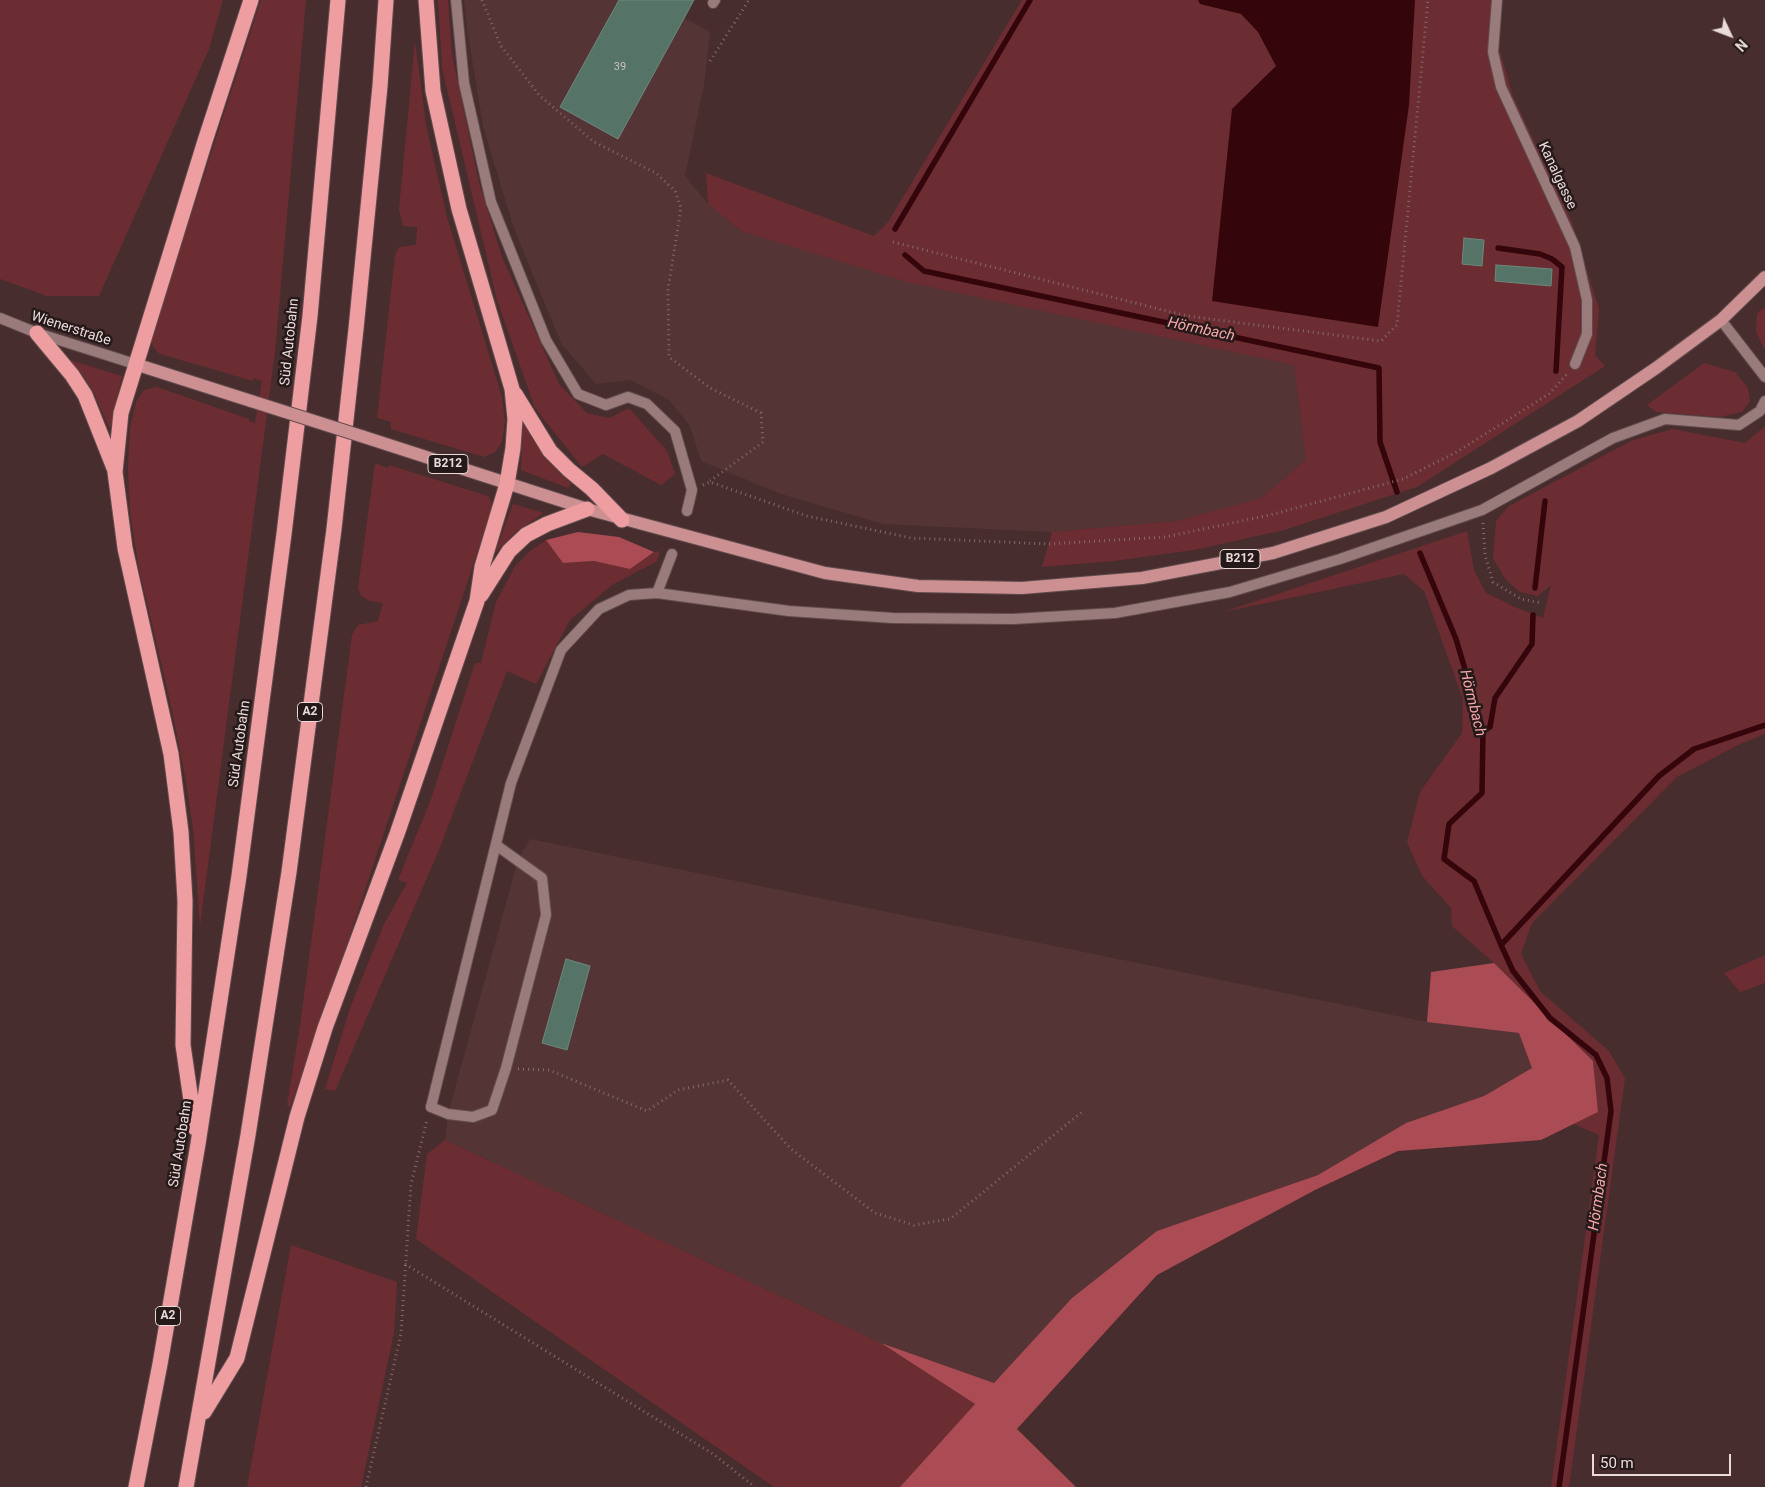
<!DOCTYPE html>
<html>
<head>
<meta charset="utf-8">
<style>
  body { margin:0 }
  #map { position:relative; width:1765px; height:1487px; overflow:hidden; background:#472d2e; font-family:Roboto,sans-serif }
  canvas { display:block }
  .north { position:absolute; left:1705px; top:10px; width:50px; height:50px; -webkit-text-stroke:4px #251919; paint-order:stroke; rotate:133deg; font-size:14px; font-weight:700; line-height:20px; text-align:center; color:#ebdada }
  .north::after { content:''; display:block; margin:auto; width:18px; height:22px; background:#ebdada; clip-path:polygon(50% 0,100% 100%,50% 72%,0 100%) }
  .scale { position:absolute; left:1592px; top:1454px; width:139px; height:22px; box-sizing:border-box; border:2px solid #ebdada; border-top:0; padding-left:6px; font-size:15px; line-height:18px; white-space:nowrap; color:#ebdada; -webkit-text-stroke:4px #251919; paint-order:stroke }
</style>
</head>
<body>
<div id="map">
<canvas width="1765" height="1487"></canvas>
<div class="north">N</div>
<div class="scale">50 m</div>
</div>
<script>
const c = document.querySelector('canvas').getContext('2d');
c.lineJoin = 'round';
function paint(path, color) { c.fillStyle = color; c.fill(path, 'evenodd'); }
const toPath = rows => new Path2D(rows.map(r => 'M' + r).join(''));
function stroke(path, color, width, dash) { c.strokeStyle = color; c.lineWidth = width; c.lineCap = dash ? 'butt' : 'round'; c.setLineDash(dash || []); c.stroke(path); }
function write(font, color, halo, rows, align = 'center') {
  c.font = font + ' Roboto,sans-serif'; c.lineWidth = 5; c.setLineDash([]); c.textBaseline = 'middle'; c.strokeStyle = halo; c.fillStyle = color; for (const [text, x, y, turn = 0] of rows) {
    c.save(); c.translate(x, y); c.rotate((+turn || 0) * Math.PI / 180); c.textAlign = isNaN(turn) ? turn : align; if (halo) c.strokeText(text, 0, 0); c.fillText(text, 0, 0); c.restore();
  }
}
paint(toPath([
  [464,0,651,0,710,32,704,85,685,176,708,204,741,231,907,282,1294,365,1306,460,1261,498,1177,521,1052,532,884,524,781,494,701,461,690,426,669,400,631,380,596,384,561,343,513,226,483,126,468,34],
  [530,839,1427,1022,1520,1033,1532,1068,1484,1096,1406,1123,1318,1175,1157,1231,1072,1298,994,1383,881,1343,445,1140,448,1114,518,860]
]), '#553436');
paint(toPath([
  [0,0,223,0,209,49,99,296,47,296,0,279],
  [261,0,306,0,275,352,200,926,193,828,185,776,171,705,139,569,130,512,128,469,130,428,136,402,144,390,157,387,249,419,249,421,255,423,262,381,253,378,253,381,160,354,153,347,151,338],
  [438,0,448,0,452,55,479,183,502,257,559,384,587,413,609,418,629,408,667,451,675,474,661,485,603,454,582,467,535,408,497,300,442,68],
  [1022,0,1502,0,1499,48,1513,96,1572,222,1599,309,1595,355,1605,366,1417,487,1284,530,1194,550,1114,561,1042,567,1052,532,1177,521,1261,498,1306,460,1294,365,907,282,741,231,708,204,706,173,874,236,888,222],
  [415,41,426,125,447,217,502,397,505,421,502,442,495,452,484,457,391,429,391,422,377,418,395,255,399,247,416,245,417,227,403,226,399,209],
  [1765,307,1765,350,1756,332,1757,314],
  [70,360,122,376,110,430,94,393,85,378],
  [1704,363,1735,372,1748,388,1750,401,1742,412,1720,417,1656,412,1647,405],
  [523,420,531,437,549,462,571,484,568,488,521,470],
  [1765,426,1765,734,1740,744,1677,777,1532,923,1521,954,1540,991,1609,1051,1625,1078,1569,1487,1551,1487,1599,1135,1574,1124,1598,1112,1593,1061,1494,963,1452,926,1451,908,1422,876,1407,842,1420,792,1462,733,1463,699,1424,591,1404,574,1223,612,1467,531,1474,570,1486,593,1515,607,1543,618,1551,585,1538,596,1520,592,1506,580,1493,558,1496,521,1509,506,1633,440,1673,429,1745,443],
  [375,463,388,468,389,465,488,496,491,500,492,508,353,926,290,1108,287,1105,300,1026,352,635,358,625,378,621,383,603,370,601,361,596,358,588],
  [513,504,544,513,517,531,495,553],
  [546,540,563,563,594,561,630,569,654,552,660,551,657,561,612,585,570,620,536,684,507,671,439,850,335,1091,325,1089,350,1008,384,924,407,883,398,880,431,799,475,663,481,663,496,602,515,566,530,551],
  [1765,955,1765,983,1740,992,1724,973],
  [445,1140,881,1343,975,1404,900,1487,774,1487,416,1239,427,1154],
  [291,1245,397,1282,394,1333,361,1487,247,1487]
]), '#6c2d32');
paint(toPath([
  [578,532,619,537,654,552,630,569,594,561,563,563,546,540],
  [1494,963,1593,1061,1598,1112,1541,1140,1398,1151,1315,1190,1157,1275,1017,1429,1076,1487,900,1487,975,1404,881,1343,994,1383,1072,1298,1157,1231,1318,1175,1406,1123,1484,1096,1532,1068,1519,1033,1427,1022,1431,972]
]), '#ab4b53');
paint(toPath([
  [1198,0,1415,0,1409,105,1378,327,1212,301,1232,109,1276,66,1258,32,1241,14,1200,4]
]), '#35050c');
stroke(toPath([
  [895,229,1030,0],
  [1498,248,1540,254,1552,259,1562,267,1556,371],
  [905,255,924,271,1379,368,1380,442,1397,492],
  [1420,553,1456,639,1483,730,1482,793,1449,824,1444,859,1474,881,1501,945],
  [1535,588,1545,501],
  [1483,730,1490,727,1495,698,1532,644,1533,615],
  [1559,1487,1611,1111,1607,1078,1596,1055,1550,1018,1513,971,1501,945,1659,776,1694,749,1765,725]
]), '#35050c', 5.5);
const building = toPath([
  [619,0,694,0,618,139,560,107,619,0],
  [1464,238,1484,240,1482,266,1462,264,1464,238],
  [1496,265,1552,269,1551,286,1495,281,1496,265],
  [566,959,590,966,567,1050,542,1043,566,959]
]);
paint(building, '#567367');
stroke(building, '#6b897d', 1);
const service = toPath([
  [456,0,464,83,491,202,546,340,578,394,606,405,628,397,647,404,675,431,692,490,687,511],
  [713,3,715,0],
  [657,593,672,554],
  [431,1107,448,1114,473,1117,492,1110,506,1068,546,915,542,878,496,845]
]);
const minor = toPath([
  [1497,0,1493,52,1501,87,1575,247,1587,300,1587,334,1575,364],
  [1721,320,1765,377],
  [431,1107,511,783,561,650,599,609,629,595,657,593,789,611,893,618,1013,619,1115,613,1230,592,1340,559,1482,510,1613,438,1665,419,1739,425,1760,411,1765,401]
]);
const tertiary = toPath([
  [0,318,37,333,135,364]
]);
const primary = toPath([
  [135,364,251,401],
  [361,436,587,509,825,573,918,586,1022,588,1142,578,1273,553,1386,517,1491,468,1578,421,1656,368,1721,320,1765,277]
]);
const motorway = toPath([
  [37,333,72,375,85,395,114,468],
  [515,394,550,451,569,470,592,489,622,520],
  [481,595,509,551,526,535,547,524,587,509],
  [195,1128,183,1045,185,901,181,832,171,754,125,548,115,472,121,413,205,141,251,0],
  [204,1412,237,1358,297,1117,325,1028,397,834,477,601,482,567,507,484,513,448,515,419,512,389,459,209,433,91,426,0],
  [136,1487,160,1364,198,1144,239,876,284,534,310,316,338,0],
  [186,1487,248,1135,289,872,334,529,356,329,380,86,386,0]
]);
stroke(service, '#614c4d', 12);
stroke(minor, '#614c4d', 12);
stroke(tertiary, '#614c4d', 12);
stroke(primary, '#614c4d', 14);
stroke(motorway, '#614c4d', 17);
stroke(toPath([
  [482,0,501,46,539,95,594,142,656,173,675,191,681,208,668,289,669,357,710,388,761,413,763,442,710,481],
  [710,61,749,0],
  [893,242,1187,316,1381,341,1397,325,1428,0],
  [703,485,710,482,807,516,911,538,1048,544,1165,537,1270,515,1403,479,1455,453,1549,394,1567,374],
  [1483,523,1485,555,1493,582,1521,599,1541,603],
  [518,1069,549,1070,647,1111,678,1090,728,1080,791,1149,875,1213,914,1225,950,1219,1082,1112],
  [405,1264,713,1454,755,1487],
  [366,1487,401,1334,411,1184,427,1120]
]), '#826b6b', 3, [1, 4]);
stroke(service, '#9a7b7c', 10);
stroke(minor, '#9a7b7c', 10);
stroke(tertiary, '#9a7b7c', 10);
stroke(primary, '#cc8f92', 12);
stroke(motorway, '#ee9da0', 15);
const primaryBridge = toPath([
  [251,401,361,436]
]);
stroke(primaryBridge, '#614c4d', 14, []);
stroke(primaryBridge, '#cc8f92', 12);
write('11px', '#c6c0bd', null, [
  ["39",620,67]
]);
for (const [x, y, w] of [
  [448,464,40],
  [1240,559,40],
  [310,712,25],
  [168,1316,25]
]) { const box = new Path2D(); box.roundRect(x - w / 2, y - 9.5, w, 19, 4); c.fillStyle = '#251919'; c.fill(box); stroke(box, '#ebdada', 1); }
write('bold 12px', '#ebdada', null, [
  ["B212",448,464],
  ["B212",1240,559],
  ["A2",310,712],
  ["A2",168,1316]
]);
write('14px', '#ebdada', '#251919', [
  ["Kanalgasse",1557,176,65],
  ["Wienerstraße",71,329,18],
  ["Süd Autobahn",290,342,-84],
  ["Süd Autobahn",240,744,-82],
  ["Süd Autobahn",181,1144,-81]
]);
write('italic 15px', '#f7a7aa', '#251919', [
  ["Hörmbach",1201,330,12],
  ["Hörmbach",1472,703,76],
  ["Hörmbach",1599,1197,-82]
]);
</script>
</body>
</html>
